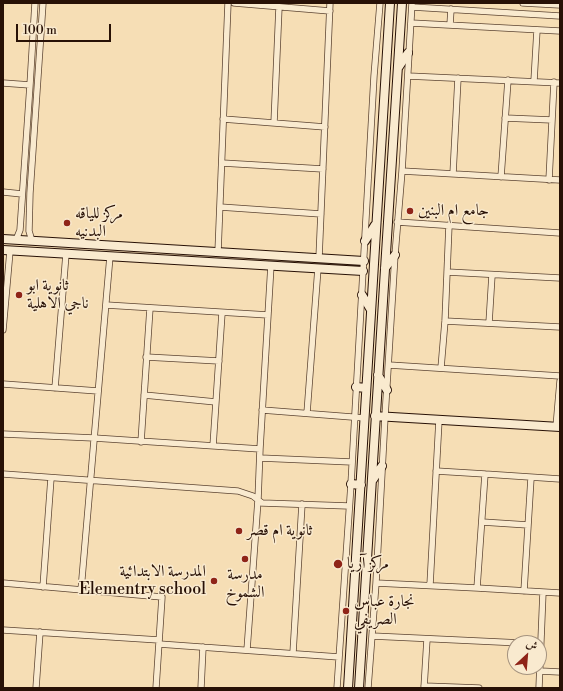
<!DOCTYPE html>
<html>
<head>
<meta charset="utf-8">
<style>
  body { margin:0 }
  #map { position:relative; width:563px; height:691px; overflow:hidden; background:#f6deb5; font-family:"Libre Bodoni",Amiri,serif }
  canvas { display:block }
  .frame { position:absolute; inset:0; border:4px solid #281106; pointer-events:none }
  .north { position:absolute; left:507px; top:635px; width:40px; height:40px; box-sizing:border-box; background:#f9eacf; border:1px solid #a5937f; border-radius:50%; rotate:26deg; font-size:11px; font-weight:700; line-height:16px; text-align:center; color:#281106 }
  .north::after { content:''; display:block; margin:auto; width:14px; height:18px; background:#8f2418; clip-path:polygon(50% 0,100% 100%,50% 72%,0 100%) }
  .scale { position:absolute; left:16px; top:24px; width:95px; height:18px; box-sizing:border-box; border:2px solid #281106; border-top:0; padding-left:5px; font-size:12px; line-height:14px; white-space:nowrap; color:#281106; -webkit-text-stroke:3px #f9eacf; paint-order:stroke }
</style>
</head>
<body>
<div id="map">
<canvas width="563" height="691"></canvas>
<div class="frame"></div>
<div class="north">ش</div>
<div class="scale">100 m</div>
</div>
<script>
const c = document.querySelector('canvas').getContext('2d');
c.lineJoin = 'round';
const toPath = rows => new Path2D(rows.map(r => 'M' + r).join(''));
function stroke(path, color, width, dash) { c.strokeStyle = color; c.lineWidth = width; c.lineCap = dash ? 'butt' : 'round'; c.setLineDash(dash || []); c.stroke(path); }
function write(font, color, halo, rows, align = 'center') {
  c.font = font + ' "Libre Bodoni",Amiri,serif'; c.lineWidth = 3; c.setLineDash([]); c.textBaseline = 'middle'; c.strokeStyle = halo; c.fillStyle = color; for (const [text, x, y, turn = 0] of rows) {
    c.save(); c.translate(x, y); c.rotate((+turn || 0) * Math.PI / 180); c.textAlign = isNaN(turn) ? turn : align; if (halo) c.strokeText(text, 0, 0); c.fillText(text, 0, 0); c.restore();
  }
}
const street = toPath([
  [234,3,330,11],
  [523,3,560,5],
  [412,7,560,16],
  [411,23,560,31],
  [450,25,451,9],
  [408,76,560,83],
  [534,81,537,30],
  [3,83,30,85],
  [505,118,552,120],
  [223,119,325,127],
  [274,123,279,7],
  [222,163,323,169],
  [402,171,560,180],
  [453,174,458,78],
  [501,177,508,80],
  [549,180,554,82],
  [3,192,22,194],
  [220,207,321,214],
  [397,222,560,233],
  [16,240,20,230,30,85,35,3],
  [32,241,29,231,30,193,43,3],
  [218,252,228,3],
  [319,258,330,3],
  [447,272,560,278],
  [106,305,268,315],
  [445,321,560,327],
  [489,323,492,275],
  [3,330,10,251],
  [146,357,219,361],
  [389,365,560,376],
  [441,368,445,321,449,225],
  [3,384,98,391],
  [55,388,66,254],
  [144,395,216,402],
  [262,410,365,418],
  [307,413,318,268],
  [556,427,560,381],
  [3,434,94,438,260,449],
  [141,442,150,308],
  [213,446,222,313],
  [260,458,352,462],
  [436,471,485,474,560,479],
  [3,474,238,491,253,496,262,503,349,506],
  [482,522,528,525],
  [3,583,162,597,156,688],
  [376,583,477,588,560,593],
  [430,585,439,420],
  [43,587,51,478],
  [477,588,485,474],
  [81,590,110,256],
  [524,591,531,478],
  [3,630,159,640],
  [372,636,521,643],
  [159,644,339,657],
  [247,650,258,500,260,449,271,265],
  [293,653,302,504],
  [540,671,560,672],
  [424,686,479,688],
  [36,688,40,632],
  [201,688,203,647],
  [337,688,351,484,374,76,380,3],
  [368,688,376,583,385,417,395,255,402,171,412,3],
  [424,688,427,639],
  [539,688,543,592]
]);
const secondary = toPath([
  [398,68,408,53],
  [3,239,364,261],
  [365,241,375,225],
  [3,250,363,271],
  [385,268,395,255],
  [362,295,371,310],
  [378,375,387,390],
  [356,387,366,388],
  [375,416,560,427],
  [372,481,382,466],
  [351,484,361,485],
  [348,688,390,3],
  [359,688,385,269,402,3]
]);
stroke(street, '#5c4432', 7);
stroke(secondary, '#281106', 10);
stroke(street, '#f9eacf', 5.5);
stroke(secondary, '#f9eacf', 8);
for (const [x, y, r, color] of [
  [410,211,4,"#8f2418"],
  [67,223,4,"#8f2418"],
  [19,295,4,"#8f2418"],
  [239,531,4,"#8f2418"],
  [245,559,4,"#8f2418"],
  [338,564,5,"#8f2418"],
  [214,581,4,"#8f2418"],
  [346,611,4,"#8f2418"]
]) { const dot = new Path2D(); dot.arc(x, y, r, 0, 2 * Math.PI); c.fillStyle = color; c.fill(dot); stroke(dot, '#f9eacf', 1.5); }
write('16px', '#281106', '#f9eacf', [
  ["جامع ام البنين",418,211],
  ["مركز للياقه",75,214],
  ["البدنيه",75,232],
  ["ثانوية ابو",27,286],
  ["ناجي الاهلية",27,304],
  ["ثانوية ام قصر",247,531],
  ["مركز آريا",347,564],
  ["المدرسة الابتدائية",206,572,"right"],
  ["Elementry school",206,590,"right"],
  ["مدرسة",245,575,"center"],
  ["الشموخ",245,593,"center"],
  ["نجارة عباس",354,602],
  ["الصريفي",354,620]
], 'left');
</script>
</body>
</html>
